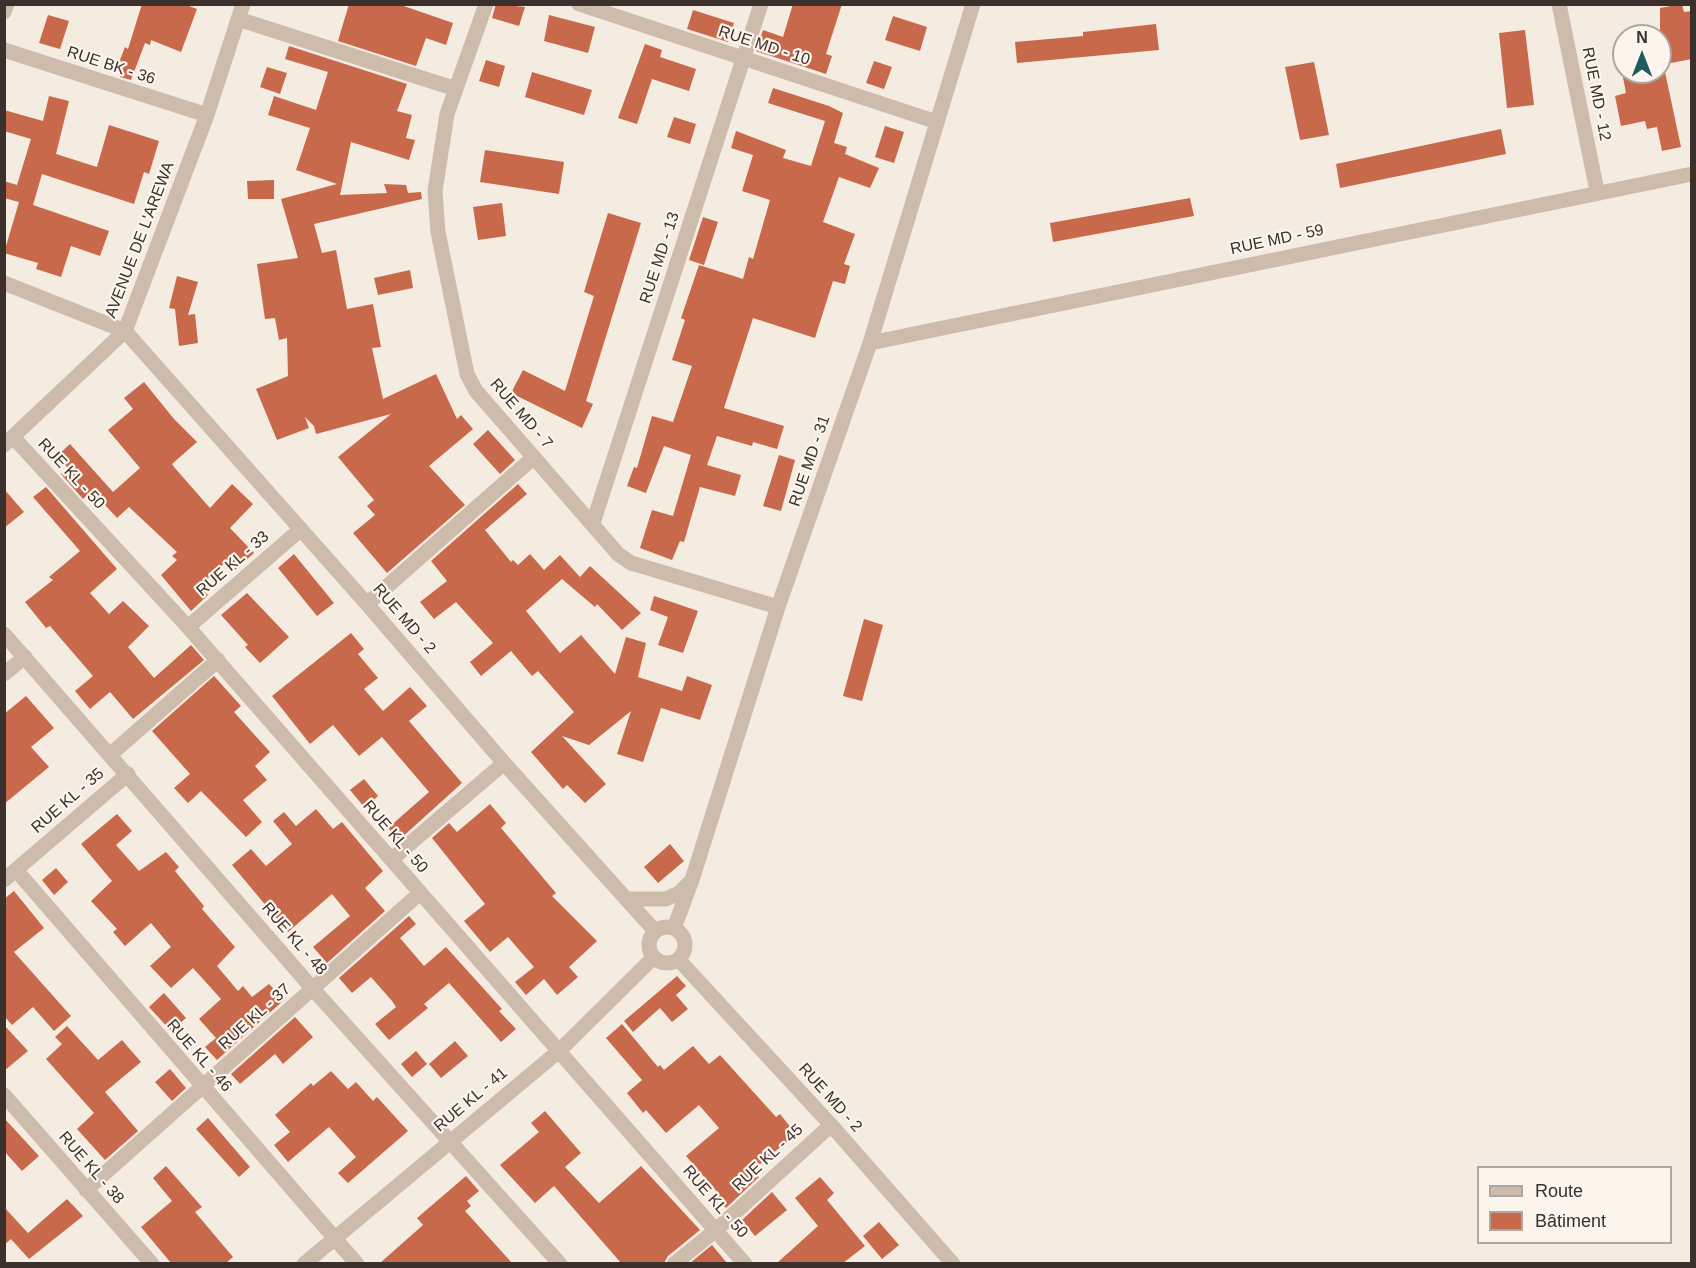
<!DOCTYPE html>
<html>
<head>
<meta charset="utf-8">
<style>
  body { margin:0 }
  #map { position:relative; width:1696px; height:1268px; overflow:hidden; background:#f4ebe1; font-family:Arial,sans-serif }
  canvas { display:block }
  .frame { position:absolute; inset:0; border:6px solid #3b302b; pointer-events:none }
  .legend { position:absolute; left:1477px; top:1166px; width:195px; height:78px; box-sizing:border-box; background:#fbf5ee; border:2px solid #aea6a0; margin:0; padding:8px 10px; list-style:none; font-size:18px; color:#3b302b }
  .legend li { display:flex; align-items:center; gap:12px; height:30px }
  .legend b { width:30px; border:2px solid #aea6a0 }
  .north { position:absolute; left:1612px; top:24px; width:60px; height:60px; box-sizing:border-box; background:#fbf5ee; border:2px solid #aea6a0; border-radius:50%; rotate:0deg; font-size:16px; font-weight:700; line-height:24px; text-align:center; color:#3b302b }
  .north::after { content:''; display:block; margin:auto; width:21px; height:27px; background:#1f5a5e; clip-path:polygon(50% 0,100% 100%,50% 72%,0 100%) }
</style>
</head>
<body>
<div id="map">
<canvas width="1696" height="1268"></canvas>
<div class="frame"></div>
<ul class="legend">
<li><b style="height:8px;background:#cdbbac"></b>Route</li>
<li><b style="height:16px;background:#c8694b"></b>Bâtiment</li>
</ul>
<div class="north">N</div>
</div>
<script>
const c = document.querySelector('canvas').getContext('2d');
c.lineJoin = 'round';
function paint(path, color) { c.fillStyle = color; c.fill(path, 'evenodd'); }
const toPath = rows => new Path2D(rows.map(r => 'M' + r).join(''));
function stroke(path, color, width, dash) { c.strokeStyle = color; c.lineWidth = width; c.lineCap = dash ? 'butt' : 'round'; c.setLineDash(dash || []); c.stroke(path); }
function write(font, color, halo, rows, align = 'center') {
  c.font = font + ' Arial,sans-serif'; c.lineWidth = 4.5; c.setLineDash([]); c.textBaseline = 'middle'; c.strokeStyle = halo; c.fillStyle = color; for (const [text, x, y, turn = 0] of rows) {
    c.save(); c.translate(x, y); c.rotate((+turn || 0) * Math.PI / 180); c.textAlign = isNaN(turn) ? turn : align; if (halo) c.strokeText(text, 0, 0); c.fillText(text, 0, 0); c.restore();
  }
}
paint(toPath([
  [142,4,184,4,197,9,181,52,151,40,150,45,145,43,131,80,120,77,123,67,118,65,125,47,128,49],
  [349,4,398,4,453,23,446,45,426,38,416,66,338,41],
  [496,4,525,7,519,26,492,18],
  [793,4,842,4,826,54,832,56,826,74,756,51,763,30,783,37],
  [1682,4,1684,12,1692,11,1692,59,1660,65,1660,8],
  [693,10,734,23,728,42,687,29],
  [48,15,69,21,60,49,39,43],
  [549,15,595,27,588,53,544,41],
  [893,16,927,27,920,51,885,40],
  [1156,24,1159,50,1017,63,1015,42,1083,36,1083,32],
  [1525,30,1534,105,1507,108,1499,33],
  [645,44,662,50,660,57,696,69,689,91,652,79,637,124,618,118],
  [289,46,407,84,397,111,412,115,406,138,415,140,409,160,351,142,340,195,387,193,384,184,406,185,408,193,421,192,422,199,314,224,322,253,336,250,347,309,373,304,381,347,372,348,383,399,436,374,457,419,461,415,473,429,429,466,465,505,387,573,353,533,375,515,367,506,374,500,338,457,391,414,316,434,314,426,305,417,309,428,277,440,256,389,288,376,287,338,279,340,275,318,265,319,257,264,298,258,281,199,337,184,296,170,310,128,268,115,274,96,316,110,328,72,285,59],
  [486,60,505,66,499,87,479,81],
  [874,61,892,67,884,89,866,83],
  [1314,62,1329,135,1300,140,1285,67],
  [267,67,287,73,280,94,260,87],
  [532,72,592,90,584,115,525,97],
  [1622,72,1665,72,1681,147,1662,151,1657,127,1647,129,1645,121,1621,126,1615,96,1626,93],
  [773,88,829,106,843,113,834,143,847,147,845,154,879,168,870,188,839,177,823,222,855,234,844,264,850,266,845,284,833,281,815,338,753,318,724,408,784,426,777,449,753,442,752,446,717,436,707,465,741,475,735,496,700,487,684,542,680,541,672,560,640,548,652,510,673,516,691,455,664,446,646,493,627,486,634,467,637,468,652,416,673,422,692,366,672,360,685,320,681,318,699,265,743,279,749,257,753,259,770,200,742,191,753,155,731,148,736,131,786,150,783,158,811,166,825,121,768,103],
  [49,96,69,101,56,154,97,167,109,125,159,141,149,174,144,172,134,204,42,174,33,205,109,231,100,256,71,246,61,277,36,269,38,263,4,253,19,202,4,198,4,181,17,185,31,139,4,131,4,110,43,121],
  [674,117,696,124,690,144,667,137],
  [885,126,904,132,894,163,875,157],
  [1501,129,1506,154,1340,188,1336,164],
  [485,150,564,162,559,194,480,182],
  [274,180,274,199,248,199,247,181],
  [1190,198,1194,216,1053,242,1050,223],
  [502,203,506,236,478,240,473,207],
  [608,213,641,223,586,401,593,404,582,428,511,393,523,370,565,391,594,296,584,292],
  [703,217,718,222,704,265,689,260],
  [410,270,413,288,378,295,374,278],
  [177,276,198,282,188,315,195,314,198,343,179,346,175,309,169,308],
  [144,382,174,419,197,442,172,464,174,467,210,508,232,484,253,504,230,528,254,553,234,571,226,562,199,586,208,595,191,611,161,575,177,560,172,556,177,552,129,507,117,518,92,491,83,499,61,474,68,468,57,456,70,444,113,492,140,468,108,430,133,409,124,398],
  [488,430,515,460,500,474,473,444],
  [779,455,795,460,781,511,763,506],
  [518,484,527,494,485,530,511,562,513,560,518,565,530,554,544,570,560,555,580,577,590,566,641,613,622,630,597,604,595,607,562,579,526,611,560,653,581,635,615,674,626,637,646,643,638,677,682,691,687,676,712,685,700,720,661,708,643,762,617,754,631,711,589,745,562,736,606,784,585,803,567,785,563,789,531,752,574,712,538,671,532,676,511,651,481,676,470,662,493,643,456,602,434,619,420,602,447,581,431,561],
  [46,487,117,569,90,593,109,614,123,601,149,626,128,647,154,678,191,645,204,660,133,719,110,692,90,709,75,691,93,676,50,626,46,628,25,602,53,580,49,577,80,551,33,497],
  [4,489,24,512,4,528],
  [294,554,334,603,317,616,278,568],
  [247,593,289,637,260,663,245,647,248,645,221,615],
  [654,596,698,611,683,653,658,645,668,617,650,610],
  [864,619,883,625,862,701,843,696],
  [351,633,364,649,358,654,378,678,364,689,383,711,410,687,427,706,409,721,462,783,399,840,388,828,429,792,382,737,359,756,333,725,310,744,272,696],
  [214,676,241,706,234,712,270,752,255,766,267,780,243,800,262,822,246,837,201,791,188,803,174,788,190,774,152,731],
  [26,696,54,728,31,747,49,767,4,804,4,714],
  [364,779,378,796,365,808,350,790],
  [490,804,506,823,501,828,556,893,552,896,597,941,569,967,578,977,557,995,544,979,526,995,515,982,534,967,508,937,490,952,464,921,485,904,432,838,449,823,457,832],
  [316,809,333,829,342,822,383,871,365,888,385,911,327,963,313,947,350,916,332,894,288,932,232,865,251,849,266,866,292,844,273,821,284,812,296,826],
  [117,814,132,831,116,845,139,871,166,852,179,867,175,871,204,906,202,909,235,947,217,966,238,991,243,986,252,997,269,984,284,1000,217,1060,205,1047,216,1038,199,1019,221,999,193,968,171,988,150,966,171,947,151,923,125,946,113,932,117,929,91,901,112,881,81,844],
  [670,844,684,861,658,883,644,867],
  [56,868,68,882,54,895,42,880],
  [14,891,44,928,14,952,71,1016,54,1031,33,1007,12,1025,4,1016,4,899],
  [409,916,416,924,400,938,424,966,446,947,502,1009,499,1011,516,1029,501,1042,449,983,424,1004,428,1008,389,1040,375,1024,396,1007,392,1001,371,977,352,993,339,978],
  [677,976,686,986,676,995,688,1009,672,1022,660,1008,633,1032,624,1021],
  [164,993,186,1018,171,1031,149,1007],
  [295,1017,313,1037,283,1064,275,1054,240,1084,231,1074],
  [622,1024,658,1067,660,1065,664,1070,693,1046,709,1064,720,1055,776,1117,780,1114,796,1134,753,1170,759,1177,726,1208,716,1197,719,1194,686,1156,719,1128,699,1105,666,1133,646,1110,643,1113,627,1093,642,1080,606,1038],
  [4,1025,28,1051,4,1071],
  [67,1026,98,1060,122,1040,141,1062,105,1092,138,1131,105,1160,77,1129,94,1113,46,1059,62,1044,55,1037],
  [455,1041,468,1056,441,1078,429,1064],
  [416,1051,427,1064,412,1077,401,1064],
  [170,1069,186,1088,172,1101,155,1082],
  [331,1071,348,1089,356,1082,373,1101,377,1097,408,1131,348,1183,338,1173,356,1157,329,1127,288,1162,274,1145,290,1132,275,1115,311,1083,313,1086],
  [545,1111,581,1153,565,1167,599,1203,641,1166,700,1230,668,1256,664,1263,621,1263,554,1186,535,1203,500,1165,539,1132,531,1123],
  [4,1118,39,1156,22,1171,4,1151],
  [208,1118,250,1167,239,1177,196,1129],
  [166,1166,202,1207,195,1212,233,1257,226,1263,171,1263,141,1227,172,1201,153,1178],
  [466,1176,479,1191,467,1201,471,1206,465,1211,512,1263,380,1263,423,1225,417,1218],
  [820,1177,834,1193,827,1200,865,1246,843,1263,777,1263,818,1226,795,1198],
  [772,1192,787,1210,755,1236,742,1220],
  [67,1199,83,1216,29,1259,11,1239,4,1245,4,1207,28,1233],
  [879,1222,899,1245,882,1259,863,1236],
  [712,1245,727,1263,690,1263]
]), '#c8694b');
stroke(toPath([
  [486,4,447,114,435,191,438,232,467,374,476,391,618,554,631,563,648,568,778,607],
  [579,4,937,122],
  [1559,4,1597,191],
  [4,12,7,4],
  [238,19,456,89],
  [4,50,207,115],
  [4,283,125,331,367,604,504,763,655,931],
  [870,343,1692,174],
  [13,437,188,627,745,1264],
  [4,445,125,331,207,115,243,4],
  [593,523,761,4],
  [367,604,534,457],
  [188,627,301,529],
  [4,634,313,989,560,1264],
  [4,674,25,657],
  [111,754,218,660],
  [392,859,504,763],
  [16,870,357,1264],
  [4,880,128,774],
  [628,899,666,899,679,893,690,882],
  '649 945a18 18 0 1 1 36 0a18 18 0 1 1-36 0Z',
  [674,928,692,880,778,607,870,343,973,4],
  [678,959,831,1125,953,1264],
  [4,1095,152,1264],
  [86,1190,420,893],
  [304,1264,559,1051,654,957],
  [674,1264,716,1230,831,1125]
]), '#cdbbac', 15);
write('16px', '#3b302b', '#fbf5ee', [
  ["RUE MD - 10",764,46,18],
  ["RUE BK - 36",111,66,18],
  ["RUE MD - 12",1596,94,79],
  ["AVENUE DE L'AREWA",140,240,-69],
  ["RUE MD - 59",1277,240,-12],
  ["RUE MD - 13",660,258,-72],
  ["RUE MD - 7",521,414,49],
  ["RUE MD - 31",810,461,-71],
  ["RUE KL - 50",71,474,47],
  ["RUE KL - 33",233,564,-41],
  ["RUE MD - 2",404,619,49],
  ["RUE KL - 35",68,801,-41],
  ["RUE KL - 50",395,837,49],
  ["RUE KL - 48",294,939,49],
  ["RUE KL - 37",255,1017,-42],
  ["RUE KL - 46",199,1056,49],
  ["RUE MD - 2",830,1098,48],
  ["RUE KL - 41",471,1100,-40],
  ["RUE KL - 45",768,1158,-43],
  ["RUE KL - 38",91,1168,49],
  ["RUE KL - 50",715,1202,49]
]);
</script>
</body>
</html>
